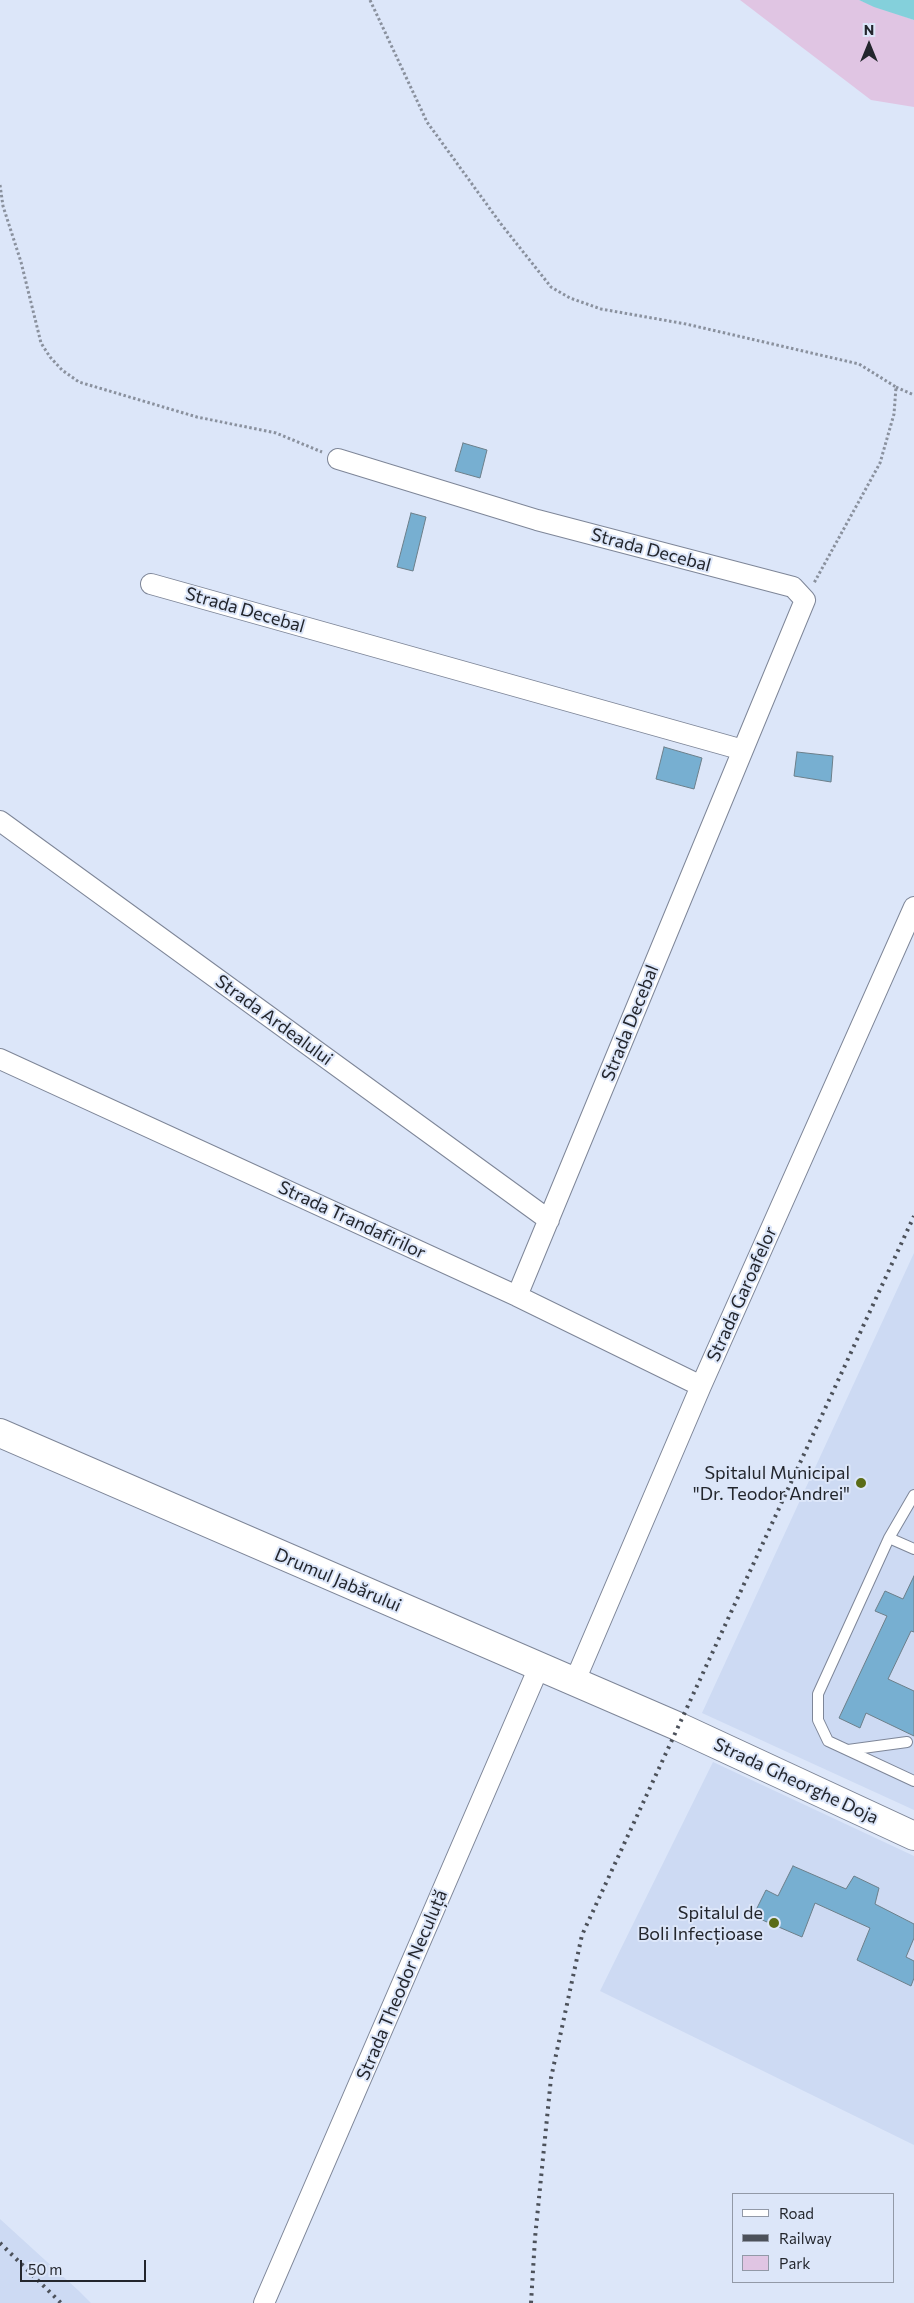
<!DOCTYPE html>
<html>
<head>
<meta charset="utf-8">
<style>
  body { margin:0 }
  #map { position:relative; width:914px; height:2303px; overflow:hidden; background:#dce6f9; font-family:Commissioner,sans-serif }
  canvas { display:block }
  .legend { position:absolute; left:732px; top:2193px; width:162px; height:90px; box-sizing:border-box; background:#dce6f9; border:1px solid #9299a7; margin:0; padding:6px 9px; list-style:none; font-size:15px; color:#23262d }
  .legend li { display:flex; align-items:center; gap:10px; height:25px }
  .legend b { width:25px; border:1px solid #9299a7 }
  .north { position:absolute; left:844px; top:20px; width:50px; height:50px; -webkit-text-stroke:4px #dce6f9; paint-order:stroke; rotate:0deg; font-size:14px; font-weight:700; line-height:20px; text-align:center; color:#23262d }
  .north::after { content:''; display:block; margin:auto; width:18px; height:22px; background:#23262d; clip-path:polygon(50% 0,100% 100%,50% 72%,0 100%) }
  .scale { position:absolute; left:20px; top:2260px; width:126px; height:22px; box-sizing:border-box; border:2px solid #23262d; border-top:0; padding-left:6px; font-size:15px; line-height:18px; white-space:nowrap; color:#23262d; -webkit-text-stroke:4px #dce6f9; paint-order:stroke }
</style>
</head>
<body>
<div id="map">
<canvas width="914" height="2303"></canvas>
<ul class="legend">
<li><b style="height:6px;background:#fff"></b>Road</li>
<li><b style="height:6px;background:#4c515a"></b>Railway</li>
<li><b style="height:14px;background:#e0c5e3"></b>Park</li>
</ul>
<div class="north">N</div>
<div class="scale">50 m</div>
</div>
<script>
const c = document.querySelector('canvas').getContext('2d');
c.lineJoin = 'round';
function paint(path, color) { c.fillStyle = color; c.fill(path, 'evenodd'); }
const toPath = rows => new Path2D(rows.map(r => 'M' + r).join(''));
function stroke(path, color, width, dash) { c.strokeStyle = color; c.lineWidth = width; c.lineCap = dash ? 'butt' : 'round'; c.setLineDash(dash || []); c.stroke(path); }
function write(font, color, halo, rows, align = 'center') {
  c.font = font + ' Commissioner,sans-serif'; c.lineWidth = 4; c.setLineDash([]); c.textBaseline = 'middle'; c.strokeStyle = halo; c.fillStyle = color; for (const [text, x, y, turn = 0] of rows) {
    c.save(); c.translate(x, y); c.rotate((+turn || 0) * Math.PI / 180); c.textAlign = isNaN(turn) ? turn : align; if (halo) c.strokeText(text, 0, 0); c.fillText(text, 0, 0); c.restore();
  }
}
paint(toPath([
  [914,1253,914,1810,702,1713],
  [713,1762,914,1856,914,2145,600,1991],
  [0,2219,79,2291,91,2303,0,2303]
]), '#cddaf3');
paint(toPath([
  [740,0,859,0,914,20,914,107,871,100]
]), '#e0c5e3');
paint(toPath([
  [859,0,914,0,914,20,874,7]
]), '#84d0db');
const building = toPath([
  [463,443,487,450,480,478,455,471,463,443],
  [411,513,426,517,413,571,397,567,411,513],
  [664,747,702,758,694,789,656,779,664,747],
  [797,752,833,756,831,782,794,776,797,752],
  [914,1576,914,1632,911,1631,888,1679,914,1691,914,1736,866,1713,860,1728,839,1718,887,1616,875,1611,885,1591,903,1599,914,1576],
  [793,1866,846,1889,854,1876,879,1888,875,1904,914,1924,914,1938,906,1957,914,1961,914,1978,911,1986,857,1960,870,1928,815,1903,802,1937,753,1916,766,1890,778,1896,793,1866]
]);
paint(building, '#77afd1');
stroke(building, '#6c7f8a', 1);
const service = toPath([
  [914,1495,889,1538,818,1694,818,1720,828,1741,914,1781],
  [889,1538,914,1549],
  [848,1750,907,1742]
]);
const minor = toPath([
  [338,459,537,520,793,587,805,600,517,1296],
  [151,584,743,750],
  [0,821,549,1220],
  [0,1059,517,1296,701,1386],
  [574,1683,701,1386,914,907],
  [264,2303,539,1667]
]);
const secondary = toPath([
  [0,1433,677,1726,914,1836]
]);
stroke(service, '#7e8698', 12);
stroke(minor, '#7e8698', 22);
stroke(secondary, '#7e8698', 30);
stroke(toPath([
  [370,0,427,122,501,224,551,287,570,298,601,309,686,324,859,364,896,387,894,414,880,463,814,583],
  [0,185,3,206,21,262,41,343,50,357,62,370,79,382,197,417,276,433,322,452],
  [896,387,914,395]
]), '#8a919e', 3, [2.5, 2.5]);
stroke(service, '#fff', 10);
stroke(minor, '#fff', 20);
stroke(secondary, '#fff', 28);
stroke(toPath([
  [0,2243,61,2303],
  [531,2303,535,2238,551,2078,582,1935,914,1216]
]), '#4c515a', 4, [2.5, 5]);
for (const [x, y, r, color] of [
  [861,1483,6,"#5b6c17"],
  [774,1923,6,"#5b6c17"]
]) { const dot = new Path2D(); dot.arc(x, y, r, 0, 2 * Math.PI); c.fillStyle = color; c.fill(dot); stroke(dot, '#dce6f9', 2); }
write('18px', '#23262d', '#dce6f9', [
  ["Strada Decebal",651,550,15],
  ["Strada Decebal",245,610,16],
  ["Strada Ardealului",274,1020,36],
  ["Strada Decebal",630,1023,-68],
  ["Strada Trandafirilor",352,1220,25],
  ["Strada Garoafelor",742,1294,-66],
  ["Drumul Jabărului",338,1580,23],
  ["Strada Gheorghe Doja",796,1781,25],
  ["Strada Theodor Neculuță",402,1985,-67]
]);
write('18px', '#23262d', '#dce6f9', [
  ["Spitalul Municipal",850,1473],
  ["\"Dr. Teodor Andrei\"",850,1494],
  ["Spitalul de",763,1913],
  ["Boli Infecțioase",763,1934]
], 'right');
</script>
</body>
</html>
